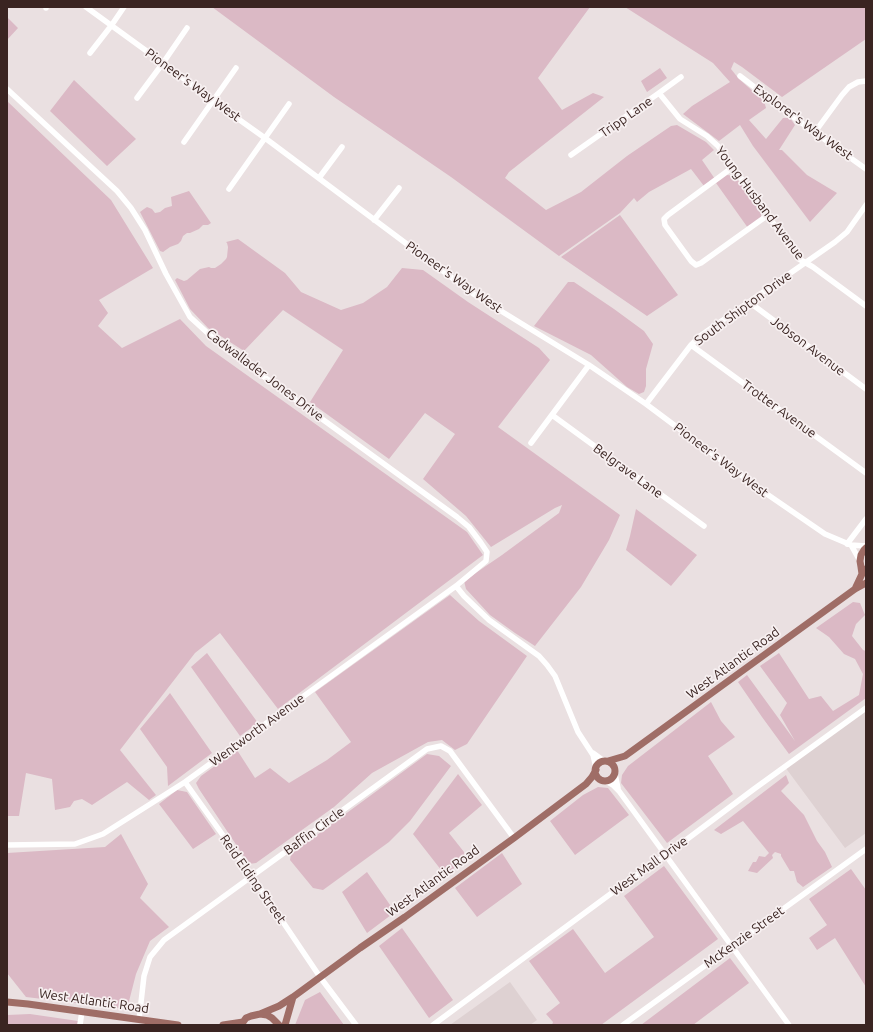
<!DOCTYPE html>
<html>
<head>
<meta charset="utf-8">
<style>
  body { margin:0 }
  #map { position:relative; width:873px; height:1032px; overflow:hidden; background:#eae0e1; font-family:Ubuntu,sans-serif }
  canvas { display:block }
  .frame { position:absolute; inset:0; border:8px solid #3a2421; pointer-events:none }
</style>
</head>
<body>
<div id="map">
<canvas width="873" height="1032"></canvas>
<div class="frame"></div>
</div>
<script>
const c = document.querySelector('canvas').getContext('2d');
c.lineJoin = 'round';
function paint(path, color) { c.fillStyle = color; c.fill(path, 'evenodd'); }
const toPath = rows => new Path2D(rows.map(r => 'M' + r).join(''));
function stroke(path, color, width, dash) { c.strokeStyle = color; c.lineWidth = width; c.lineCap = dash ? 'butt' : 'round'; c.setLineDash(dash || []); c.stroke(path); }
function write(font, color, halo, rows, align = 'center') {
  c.font = font + ' Ubuntu,sans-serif'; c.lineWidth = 3.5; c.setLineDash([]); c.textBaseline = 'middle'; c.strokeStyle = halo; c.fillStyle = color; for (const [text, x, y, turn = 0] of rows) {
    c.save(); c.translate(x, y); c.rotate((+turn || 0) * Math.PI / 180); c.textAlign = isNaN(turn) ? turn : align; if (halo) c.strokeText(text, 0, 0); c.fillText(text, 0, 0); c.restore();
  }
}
paint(toPath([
  [866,708,866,833,845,848,785,767],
  [510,982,537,1020,530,1025,450,1025]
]), '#ded1d2');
paint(toPath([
  [212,7,590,7,538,78,562,110,593,93,604,97,509,172,505,178,546,210,581,192,627,156,671,126,677,125,706,142,714,150,702,160,715,179,704,186,691,169,649,192,637,202,634,198,620,213,559,256,451,177,334,97],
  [625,7,866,7,866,39,782,97,742,67,734,62,731,69,739,79,764,101,766,108,749,120,766,139,783,118,790,118,795,125,779,150,782,150,807,175,837,193,810,222,753,146,740,125,719,141,683,114,692,106,730,82,713,63],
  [7,17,18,28,7,40],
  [660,68,667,78,647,92,641,81],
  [74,80,136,139,107,166,50,111],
  [7,101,111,200,153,268,99,300,108,313,98,326,122,348,180,319,206,346,467,532,483,555,278,709,220,633,195,653,120,750,156,795,149,800,127,782,92,805,82,799,74,801,70,807,55,810,52,779,26,773,19,816,7,816],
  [727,175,735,176,761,212,761,218,748,228,716,183],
  [189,191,211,223,208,225,203,225,199,229,190,233,187,233,183,236,181,241,178,244,170,247,163,252,160,251,140,212,144,209,147,207,152,209,155,213,160,212,165,208,172,206,171,197],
  [620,215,678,295,647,316,561,257],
  [238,239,285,273,301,292,341,310,363,303,387,287,402,268,423,270,468,302,539,348,550,360,498,427,620,515,609,540,581,587,535,646,515,633,490,615,466,589,464,581,502,555,559,513,562,505,555,508,491,547,466,516,423,479,455,434,425,413,389,459,310,402,343,350,283,310,244,351,208,328,190,309,175,280,177,278,184,281,187,280,200,269,209,267,211,268,215,268,221,264,226,259,227,257,228,247,227,243,226,242],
  [568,282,574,282,614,309,644,331,653,344,646,369,646,386,644,392,639,394,627,387,591,355,534,326],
  [636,509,697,555,671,586,626,550,630,536],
  [450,595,479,621,527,656,467,744,455,750,442,740,428,742,372,773,334,807,256,863,249,864,199,789,196,783,201,776,237,750,255,778,270,768,289,783,327,760,351,742,315,692],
  [853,602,860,603,865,615,856,624,852,636,863,650,866,651,866,698,789,754,762,717,738,682,747,675,795,741,780,715,787,703,760,666,779,653,809,699,821,696,833,711,859,695,863,674,855,659,844,654,829,637,816,628],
  [207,653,258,723,240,736,191,667],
  [170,693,212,753,168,786,167,767,140,729],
  [711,702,721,721,735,737,708,756,733,794,667,843,621,783,622,775,628,766],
  [427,754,439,756,451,766,410,821,389,842,323,890,313,888,290,860,291,854],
  [458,774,482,805,449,833,464,852,465,860,445,875,413,834],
  [786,775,789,783,781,791,804,815,817,841,825,852,832,867,803,887,797,882,794,871,790,871,781,856,781,854,775,852,772,855,773,858,757,873,748,871,753,862,756,862,759,856,765,857,769,853,743,821,721,834,714,830],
  [598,787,608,788,629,815,575,855,550,821,583,795],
  [177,790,187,792,216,834,193,849,159,804],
  [121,834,148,884,140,898,169,927,150,941,136,974,127,1009,26,997,7,973,7,853,105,847],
  [502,853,522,884,477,917,455,888],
  [664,866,718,939,601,1025,552,1025,553,1022,546,1014,560,1003,529,961,573,929,605,973,654,937,624,896],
  [851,869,866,890,866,987,835,938,817,950,809,938,827,925,809,899],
  [367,872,395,912,367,933,342,892],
  [402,928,453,1000,429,1018,379,946],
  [730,958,749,983,693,1025,641,1025],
  [320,992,344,1025,295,1025,305,1000],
  [30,1014,78,1021,77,1025,7,1025,7,1015]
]), '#dbb9c5');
stroke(toPath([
  [86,7,163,63,213,101,265,138,475,295,589,365,646,404,761,490,825,534,851,545,866,546],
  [46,8,46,7],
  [90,53,111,26,124,7],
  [740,76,796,119,866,169],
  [7,89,117,191,131,208,145,230,166,274,190,317,223,347,457,517,469,527,481,543,487,552,486,561,456,586,185,782,103,834,75,844,7,845],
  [659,93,680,119,707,136,718,146,799,259,813,267,866,306],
  [137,98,163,63,187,28],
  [815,132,842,95,849,87,858,82,866,81],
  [184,142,236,68],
  [571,155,659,93,681,77],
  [733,167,668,215,664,219,665,225,691,261,696,265,701,263,768,215],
  [319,178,342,147],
  [229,189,289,104],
  [374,220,399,188],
  [749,302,866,389],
  [691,345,866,473],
  [646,404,691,345,700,336,835,242,847,232,866,205],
  [552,415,704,526],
  [531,443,589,365],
  [847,544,866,519],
  [851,545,860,561],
  [456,586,464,596,489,620,539,656,547,665,555,676,578,732,593,755,596,768],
  [593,753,604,761],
  [615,774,618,788],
  [606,781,613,785,619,791,789,1025],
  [185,782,252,876,320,977,356,1025],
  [139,1020,144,976,150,957,164,940,427,749,441,746,450,751,514,838],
  [80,1025,82,1011],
  [433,1025,632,878,666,855,754,789,866,708],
  [623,1025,866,849]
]), '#fff', 5.5);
stroke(toPath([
  [866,548,864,550,861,555,860,561,861,567,866,572],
  [855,589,862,574,861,567],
  [608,761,625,756,855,589,866,583],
  '595 771a10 10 0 1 1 20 0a10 10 0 1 1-20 0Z',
  [7,1002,28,1004,178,1025],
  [260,1014,279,1006,293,997,360,948,405,917,514,838,586,784,592,777,596,770],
  [223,1025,243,1022],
  [241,1025,246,1018,251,1016,260,1014,267,1015,272,1018,279,1025],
  [285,1025,293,997]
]), '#9f6d66', 7);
write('13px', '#3a2421', '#f7f0f1', [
  ["Pioneer's Way West",193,85,36],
  ["Tripp Lane",626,117,-35],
  ["Explorer's Way West",803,122,36],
  ["Young Husband Avenue",760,203,53],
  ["Pioneer's Way West",454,277,35],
  ["South Shipton Drive",743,308,-36],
  ["Jobson Avenue",808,346,37],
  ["Cadwallader Jones Drive",265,375,37],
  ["Trotter Avenue",779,409,36],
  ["Pioneer's Way West",721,460,37],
  ["Belgrave Lane",628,471,36],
  ["West Atlantic Road",733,663,-36],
  ["Wentworth Avenue",257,730,-36],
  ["Baffin Circle",314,831,-36],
  ["West Mall Drive",649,866,-36],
  ["Reid Elding Street",253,879,55],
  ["West Atlantic Road",433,881,-36],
  ["McKenzie Street",744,937,-36],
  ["West Atlantic Road",94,1001,8]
]);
</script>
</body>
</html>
